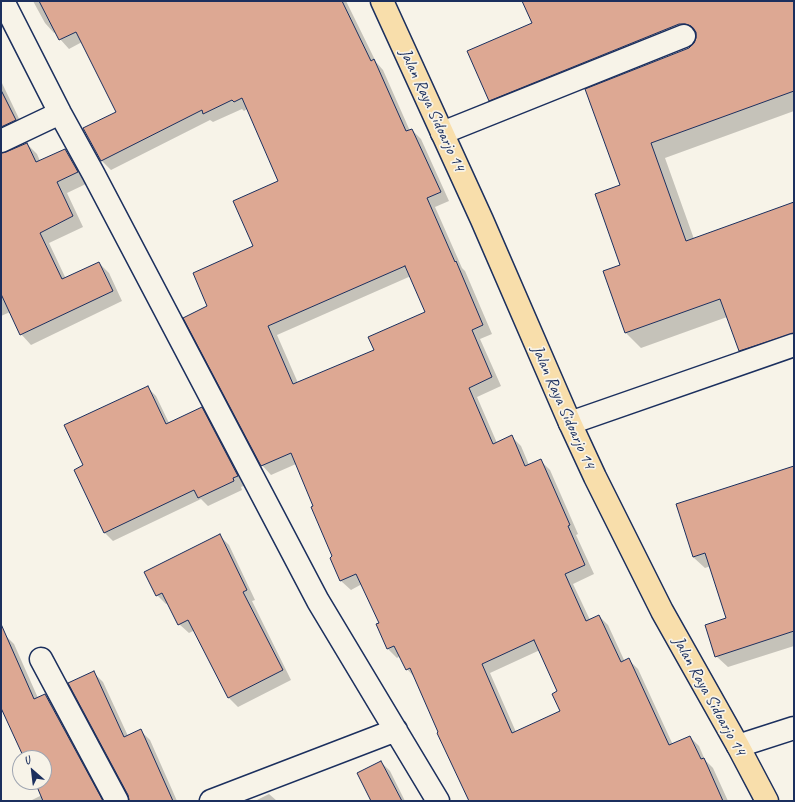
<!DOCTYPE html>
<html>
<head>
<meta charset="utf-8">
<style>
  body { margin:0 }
  #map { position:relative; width:795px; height:802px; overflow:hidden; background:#f7f3e8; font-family:Caveat,sans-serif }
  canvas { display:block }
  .frame { position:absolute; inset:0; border:2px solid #1b2f5e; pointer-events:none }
  .north { position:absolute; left:12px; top:750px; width:40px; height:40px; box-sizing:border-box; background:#f7f3e8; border:1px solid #9fa5b1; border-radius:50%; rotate:332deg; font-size:11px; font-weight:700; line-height:16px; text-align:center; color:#1b2f5e }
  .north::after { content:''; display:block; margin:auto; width:14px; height:18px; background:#1b2f5e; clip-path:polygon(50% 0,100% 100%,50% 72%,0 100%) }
</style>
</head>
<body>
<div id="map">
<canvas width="795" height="802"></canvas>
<div class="frame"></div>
<div class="north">U</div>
</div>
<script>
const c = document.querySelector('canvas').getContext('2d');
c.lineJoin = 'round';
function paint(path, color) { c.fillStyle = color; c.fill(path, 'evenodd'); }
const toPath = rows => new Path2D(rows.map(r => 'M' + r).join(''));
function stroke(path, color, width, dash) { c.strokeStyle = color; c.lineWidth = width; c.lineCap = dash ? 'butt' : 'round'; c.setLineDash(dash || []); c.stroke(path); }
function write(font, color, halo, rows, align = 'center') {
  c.font = font + ' Caveat,sans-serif'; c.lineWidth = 3.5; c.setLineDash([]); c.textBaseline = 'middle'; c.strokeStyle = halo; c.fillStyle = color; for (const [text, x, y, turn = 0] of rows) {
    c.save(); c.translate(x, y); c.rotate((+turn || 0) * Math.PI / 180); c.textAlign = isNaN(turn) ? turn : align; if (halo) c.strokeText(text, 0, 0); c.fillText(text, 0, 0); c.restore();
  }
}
paint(toPath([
  [33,1,346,1,376,62,383,70,410,131,412,130,421,139,449,201,435,207,462,268,465,271,492,334,480,339,501,386,477,397,497,443,512,437,521,446,529,465,540,460,550,470,578,534,576,535,594,574,573,584,590,620,599,616,608,625,625,662,629,660,638,669,673,745,690,737,699,746,705,760,713,768,728,801,470,801,415,678,407,669,400,656,397,658,388,649,377,624,380,623,362,584,351,590,341,581,331,558,333,557,314,506,296,464,271,475,262,465,208,306,254,247,279,182,247,109,244,111,242,109,213,122,210,120,111,170,101,160,118,112,82,42,69,49,60,39,56,32,54,33,45,23],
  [411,276,427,312,375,350,298,383,277,335],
  [540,650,559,692,561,711,516,732,490,673],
  [523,1,794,1,794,111,665,158,694,239,794,203,794,352,755,366,739,351,727,317,641,348,626,333,604,272,622,266,621,186,697,39,505,115,490,100,533,23],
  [1,81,25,131,1,144],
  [27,144,37,154,40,161,65,150,75,160,88,183,67,193,83,227,49,243,66,279,99,263,109,273,122,301,31,345,21,334,10,312,1,316,1,154],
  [147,387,156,396,169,423,202,408,211,417,246,485,241,487,242,490,208,506,201,499,113,541,104,532,84,466],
  [794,467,794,646,728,667,716,656,727,619,711,566,705,568,693,557],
  [220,536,229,545,255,600,252,601,291,680,238,707,229,698,195,630,189,633,179,624,169,603,166,604,157,595],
  [5,635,14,644,38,698,45,695,54,704,106,801,30,801,42,795,36,782,44,782,44,758,25,758,1,707,1,637],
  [94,673,103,682,128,736,141,731,150,740,177,801,130,801],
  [381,762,390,771,405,801,372,801],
  [269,794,277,801,255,801]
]), '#0003');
const building = toPath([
  [39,1,342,1,371,61,374,59,406,131,412,129,441,192,427,198,455,262,456,261,483,325,472,330,492,377,469,388,493,444,512,435,525,466,541,459,570,525,568,526,585,565,565,574,586,621,599,615,621,662,629,658,669,745,690,736,701,759,704,758,723,801,469,801,437,733,438,732,410,668,406,670,394,646,387,649,376,624,379,623,356,574,340,581,330,558,332,556,311,507,313,506,291,453,261,466,183,318,207,306,193,273,253,246,233,201,278,181,242,98,234,102,232,100,203,114,202,110,101,161,83,128,116,112,76,32,59,40,39,1],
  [405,266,425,312,368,337,374,350,293,384,268,326,405,266],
  [534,640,557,691,552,694,560,711,512,733,482,664,534,640],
  [522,1,794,1,794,91,651,143,686,241,794,202,794,333,739,351,720,299,625,333,603,271,620,265,595,194,620,185,585,89,689,48,694,43,696,38,696,32,691,26,685,24,679,24,489,101,467,51,532,23,522,1],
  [1,90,16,120,1,127,1,90],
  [27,143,36,162,65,149,78,172,57,182,73,216,40,233,62,279,99,262,113,291,20,335,1,294,1,153,6,152,27,143],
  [148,386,166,424,202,407,238,476,233,478,234,481,198,498,194,490,104,533,74,470,83,465,64,425,148,386],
  [794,466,794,631,715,657,705,625,726,618,705,553,693,557,676,504,794,466],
  [220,534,247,590,243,592,283,670,228,698,188,620,178,625,162,593,156,596,144,572,220,534],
  [1,624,34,699,45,694,103,801,43,801,35,782,44,782,44,758,24,758,1,708,1,624],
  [94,671,124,737,141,729,173,801,129,801,128,795,68,683,94,671],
  [381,761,402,801,371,801,357,773,381,761]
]);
paint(building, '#dda893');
stroke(building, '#1b2f5e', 1);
const minor = toPath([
  [3,1,60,113,93,173,318,601,438,801],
  [442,133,684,36],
  [1,141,60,113],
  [570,423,794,345],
  [41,659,117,801],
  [738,746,794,728],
  [211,801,396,730]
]);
const major = toPath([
  [382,1,482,220,570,423,595,477,662,611,738,746,767,801]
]);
stroke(minor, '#1b2f5e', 25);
stroke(major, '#1b2f5e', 25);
stroke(minor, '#f7f3e8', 22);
stroke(major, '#f8deab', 22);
write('17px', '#1b2f5e', '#f7f3e8', [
  ["Jalan Raya Sidoarjo 14",432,110,65],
  ["Jalan Raya Sidoarjo 14",563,407,66],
  ["Jalan Raya Sidoarjo 14",709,696,61]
]);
</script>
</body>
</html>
